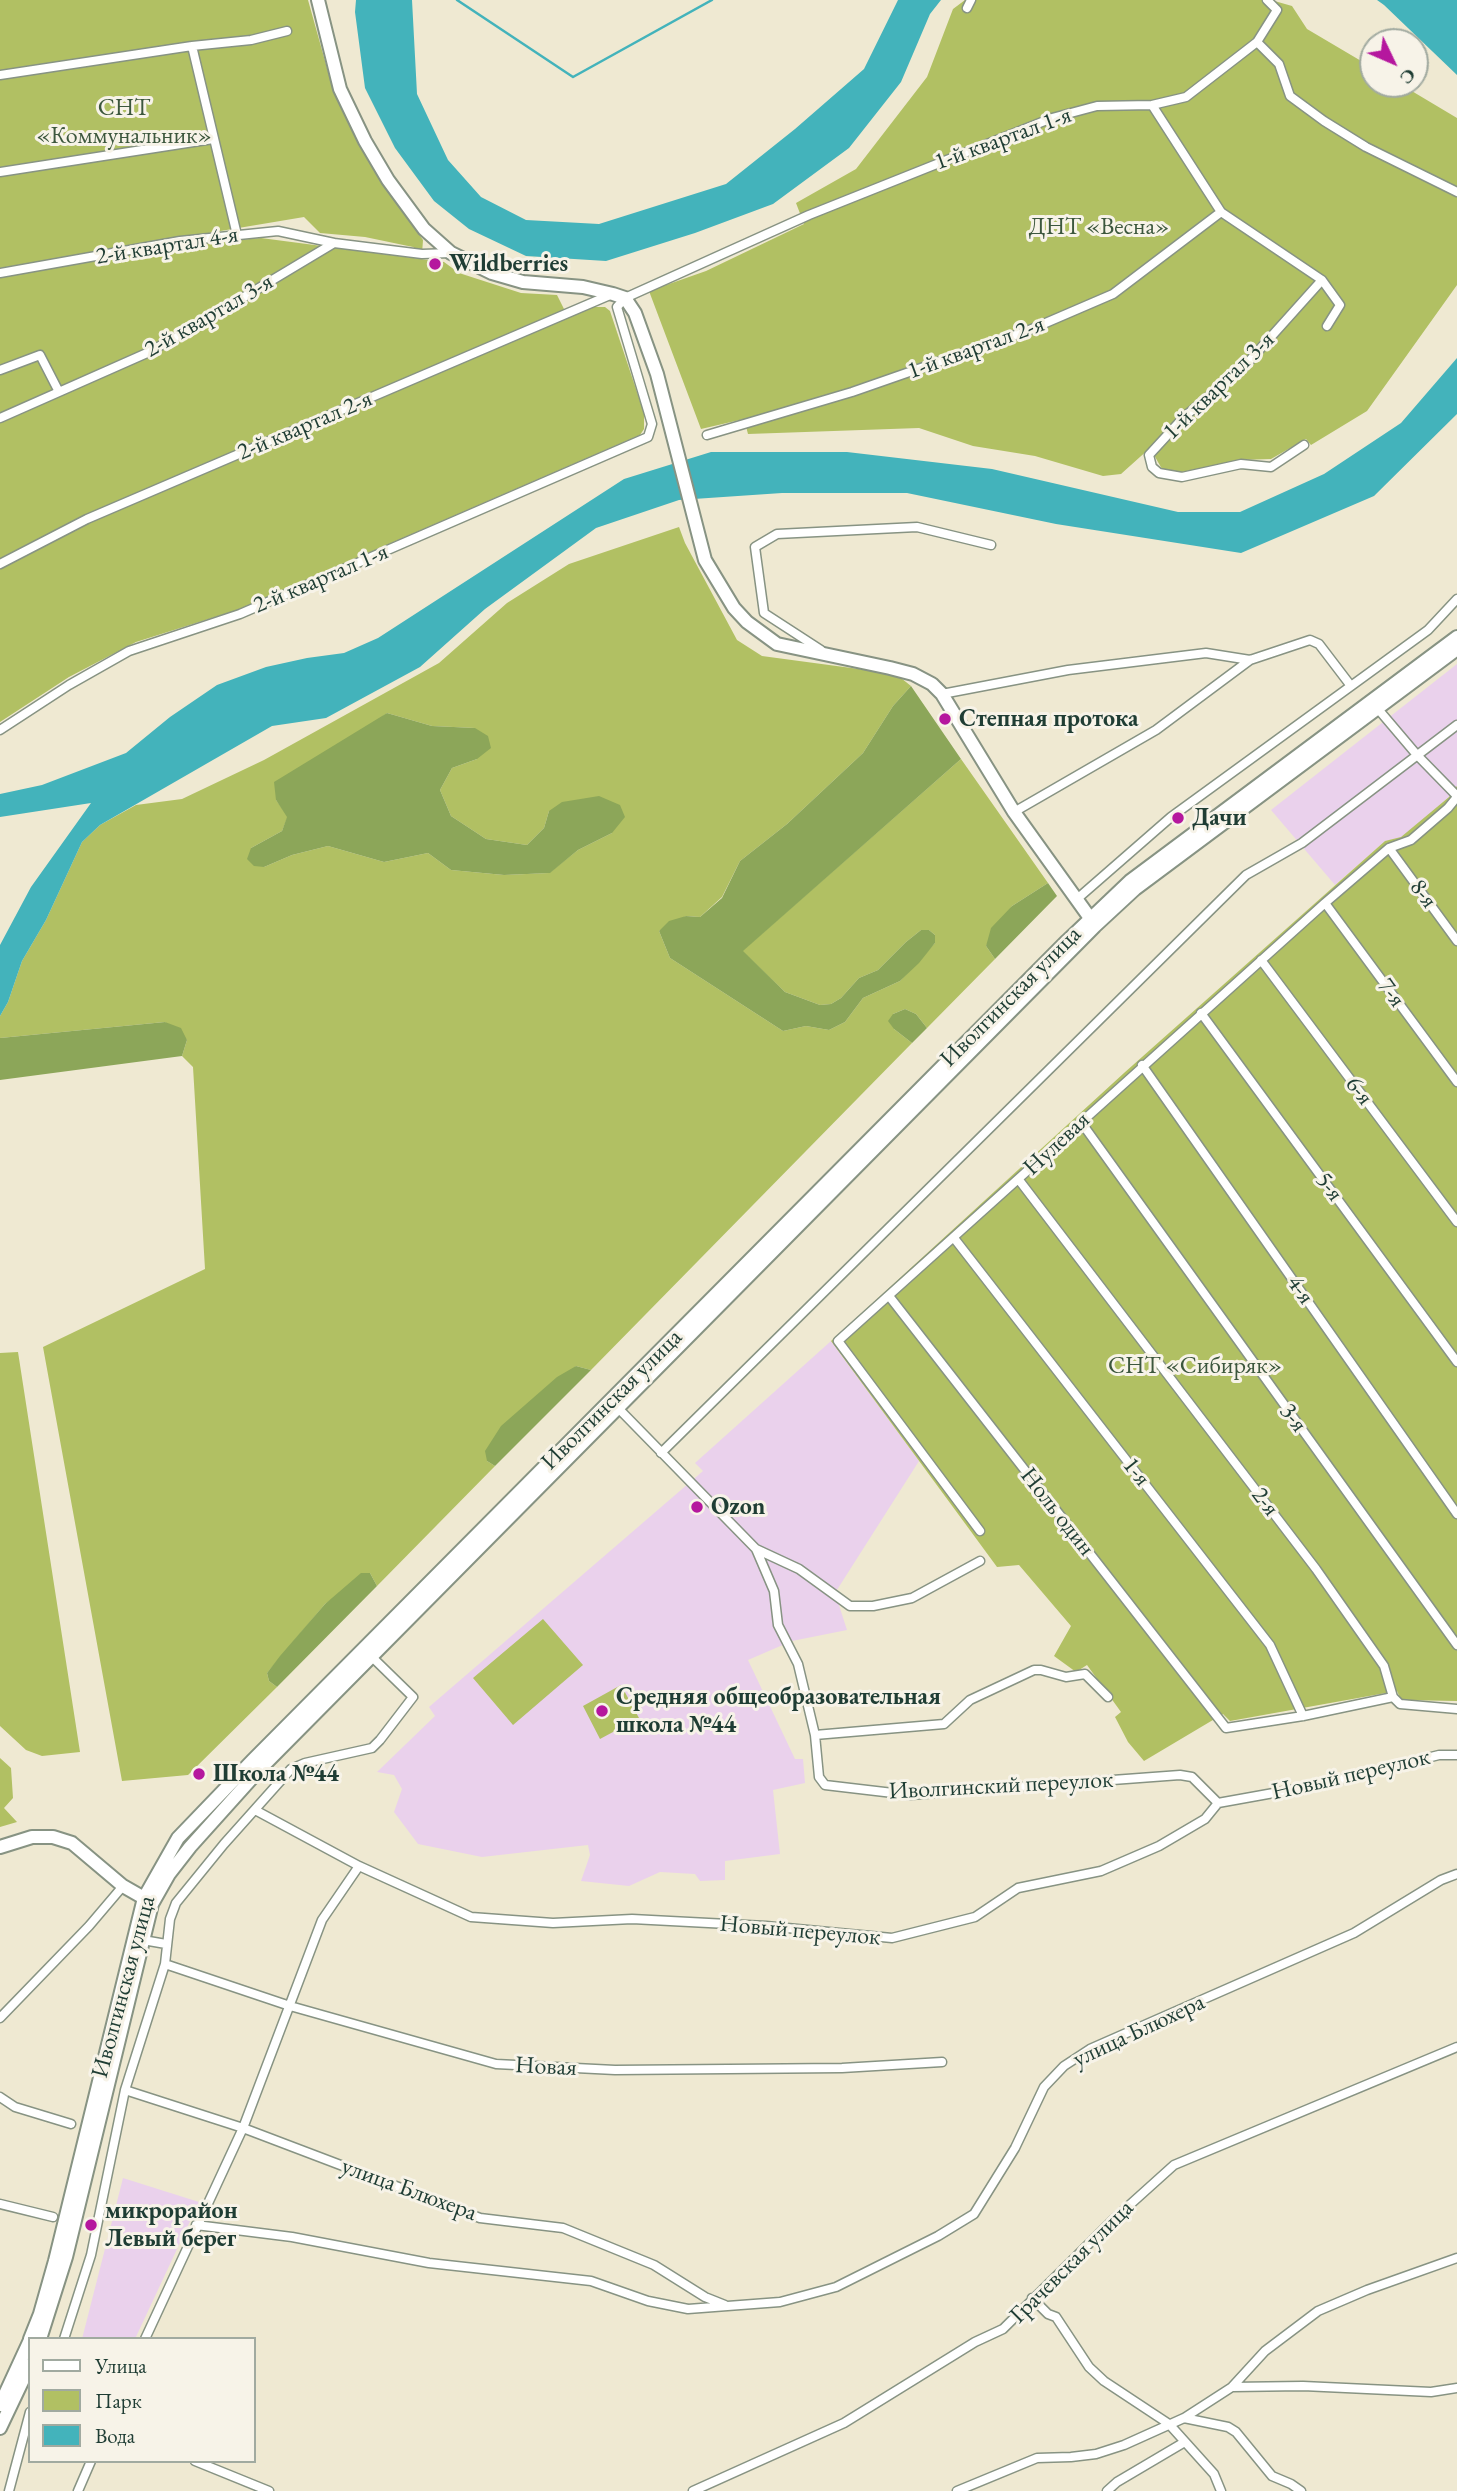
<!DOCTYPE html>
<html>
<head>
<meta charset="utf-8">
<style>
  body { margin:0 }
  #map { position:relative; width:1457px; height:2491px; overflow:hidden; background:#efe9d2; font-family:"EB Garamond",serif }
  canvas { display:block }
  .legend { position:absolute; left:28px; top:2337px; width:228px; height:126px; box-sizing:border-box; background:#f7f3e8; border:2px solid #a1aaa0; margin:0; padding:9px 12px; list-style:none; font-size:21px; color:#1f3d34 }
  .legend li { display:flex; align-items:center; gap:14px; height:35px }
  .legend b { width:35px; border:2px solid #a1aaa0 }
  .north { position:absolute; left:1359px; top:28px; width:70px; height:70px; box-sizing:border-box; background:#f7f3e8; border:2px solid #a1aaa0; border-radius:50%; rotate:134deg; font-size:19px; font-weight:700; line-height:28px; text-align:center; color:#1f3d34 }
  .north::after { content:''; display:block; margin:auto; width:24px; height:32px; background:#b5179e; clip-path:polygon(50% 0,100% 100%,50% 72%,0 100%) }
</style>
</head>
<body>
<div id="map">
<canvas width="1457" height="2491"></canvas>
<ul class="legend">
<li><b style="height:9px;background:#fff"></b>Улица</li>
<li><b style="height:19px;background:#b1c063"></b>Парк</li>
<li><b style="height:19px;background:#43b3bb"></b>Вода</li>
</ul>
<div class="north">С</div>
</div>
<script>
const c = document.querySelector('canvas').getContext('2d');
c.lineJoin = 'round';
function paint(path, color) { c.fillStyle = color; c.fill(path, 'evenodd'); }
const toPath = rows => new Path2D(rows.map(r => 'M' + r).join(''));
function stroke(path, color, width, dash) { c.strokeStyle = color; c.lineWidth = width; c.lineCap = dash ? 'butt' : 'round'; c.setLineDash(dash || []); c.stroke(path); }
function write(font, color, halo, rows, align = 'center') {
  c.font = font + ' "EB Garamond",serif'; c.lineWidth = 6; c.setLineDash([]); c.textBaseline = 'middle'; c.strokeStyle = halo; c.fillStyle = color; for (const [text, x, y, turn = 0] of rows) {
    c.save(); c.translate(x, y); c.rotate((+turn || 0) * Math.PI / 180); c.textAlign = isNaN(turn) ? turn : align; if (halo) c.strokeText(text, 0, 0); c.fillText(text, 0, 0); c.restore();
  }
}
paint(toPath([
  [1457,664,1457,786,1449,797,1401,838,1385,841,1335,885,1271,810],
  [831,1341,919,1461,835,1593,847,1630,792,1641,748,1660,795,1759,803,1759,805,1783,773,1790,780,1854,725,1861,725,1880,700,1881,695,1874,660,1872,629,1886,581,1881,590,1855,588,1845,482,1857,418,1844,394,1812,402,1789,394,1775,377,1772,435,1716,429,1707,703,1471,695,1463],
  [123,2178,199,2202,135,2339,82,2339]
]), '#ead1ec');
paint(toPath([
  [0,0,308,0,334,93,379,178,423,240,422,254,413,247,365,237,320,233,304,217,0,268],
  [965,0,1271,0,1292,6,1307,29,1373,68,1373,84,1400,84,1457,118,1457,285,1367,411,1311,445,1306,439,1271,459,1240,460,1182,472,1162,469,1150,448,1121,474,1103,476,1035,456,973,446,919,428,748,434,744,419,701,429,649,291,706,271,804,224,796,203,856,169,927,77,953,9],
  [261,238,444,262,459,273,521,293,557,295,568,317,589,307,605,307,610,311,644,413,644,429,640,435,237,610,136,642,69,677,0,722,0,277,180,245],
  [679,527,685,543,737,640,762,656,896,674,911,686,893,706,863,753,787,824,740,861,722,897,700,917,686,916,659,931,670,958,783,1031,806,1026,829,1030,845,1022,863,998,900,981,935,943,935,935,929,930,921,930,906,942,878,970,859,978,841,998,831,1004,820,1005,785,992,742,951,961,759,1048,883,1012,906,986,946,995,959,927,1028,916,1014,905,1009,893,1014,894,1029,912,1043,591,1370,576,1366,487,1461,495,1466,377,1586,370,1573,325,1604,267,1673,269,1681,277,1687,188,1775,122,1781,43,1347,205,1269,193,1067,182,1056,187,1040,165,1022,0,1038,0,1016,8,1002,22,961,46,920,82,842,100,825,136,805,182,799,264,760,439,663,507,603,569,564],
  [387,713,432,726,475,728,477,759,452,768,440,790,451,816,486,839,527,845,544,828,549,811,612,833,578,850,549,873,504,875,451,870,428,853,384,862,328,846,292,855,264,867,251,848,282,831,288,816,276,800],
  [1457,786,1457,1701,1401,1700,1397,1691,1230,1721,1223,1714,1144,1761,1128,1742,1115,1717,1121,1712,1087,1665,1076,1672,1054,1656,1071,1626,1019,1565,997,1567,831,1341,1124,1073,1385,841,1401,837,1449,797],
  [18,1352,80,1752,42,1756,26,1750,0,1726,0,1353],
  [543,1619,583,1665,513,1725,473,1678],
  [621,1685,639,1718,600,1739,583,1706],
  [0,1758,11,1768,13,1798,4,1808,17,1822,0,1827]
]), '#b1c063');
paint(toPath([
  [911,686,961,759,743,951,785,992,820,1005,831,1004,841,998,859,978,878,970,906,942,921,930,929,930,935,935,935,943,919,963,900,981,863,998,845,1022,829,1030,806,1026,783,1031,670,958,659,931,669,921,686,916,700,917,722,898,740,861,787,824,863,753,893,706],
  [387,713,432,726,475,728,488,736,491,748,477,759,452,768,440,790,451,816,486,839,527,845,544,828,549,811,562,802,599,796,620,805,625,817,612,833,578,850,550,873,504,875,451,870,428,853,384,862,328,846,292,855,264,867,254,866,247,859,251,848,282,831,287,817,276,800,274,782],
  [1048,883,1057,896,995,959,986,946,991,928,1012,906],
  [905,1009,916,1014,927,1028,912,1043,894,1029,888,1021,893,1014],
  [165,1022,181,1028,187,1040,182,1056,0,1080,0,1038],
  [576,1366,591,1370,495,1466,487,1461,485,1451,501,1426,557,1377],
  [361,1573,370,1573,377,1586,277,1687,269,1681,267,1673,280,1656,325,1604]
]), '#8ca659');
paint(toPath([
  [356,0,412,0,417,94,448,160,481,197,526,220,599,224,726,184,795,129,864,69,898,0,941,0,930,14,901,82,849,148,773,204,695,233,606,261,526,256,469,229,434,201,395,148,365,88,355,12],
  [1377,0,1457,0,1457,75,1384,5],
  [1457,358,1457,414,1374,496,1241,553,1056,524,907,493,782,493,679,500,596,528,485,609,420,667,326,718,272,726,100,825,82,842,46,920,22,961,8,1002,0,1016,0,945,31,887,91,803,0,817,0,794,42,785,126,753,170,717,217,685,266,667,307,658,344,653,378,638,624,479,711,452,847,452,992,469,1178,512,1240,512,1324,474,1401,423]
]), '#43b3bb');
stroke(toPath([
  [457,0,573,77,712,0]
]), '#43b3bb', 2.5);
const street = toPath([
  [967,8,971,0],
  [1257,42,1277,10,1267,0],
  [192,46,237,235],
  [0,75,192,46,251,40,287,31],
  [1152,105,1221,212,1322,280,1340,305,1327,326],
  [0,172,213,139],
  [0,273,180,241,278,231,334,243],
  [0,370,40,355,58,390],
  [0,418,147,353,189,330,334,243,422,254,451,253],
  [707,435,852,392,1027,331,1113,294,1221,212],
  [1304,445,1271,467,1241,464,1182,477,1159,473,1152,467,1149,455,1184,417,1243,368,1322,280],
  [0,564,87,519,610,295],
  [821,650,764,613,755,547,777,534,917,527,991,545],
  [942,694,1068,670,1206,653,1250,660,1310,640,1319,644,1351,686],
  [1378,709,1417,755,1457,796],
  [0,730,69,685,129,651,240,614,648,437,652,424,617,307,625,298,809,215,1052,118,1097,106,1152,105,1186,97,1257,42,1279,64,1290,96,1324,121,1366,147,1457,192],
  [1014,812,1156,730,1250,660],
  [1389,848,1457,941],
  [1077,899,1171,817,1428,630,1457,599],
  [1325,903,1457,1082],
  [1261,960,1457,1222],
  [1201,1013,1457,1362],
  [1142,1065,1457,1514],
  [1081,1122,1457,1645],
  [954,1238,1270,1645,1303,1716],
  [889,1296,1226,1728,1303,1716,1393,1697,1384,1666,1316,1569,1019,1180],
  [618,1408,756,1549,774,1591,778,1625,798,1664,815,1735,819,1777,825,1785,910,1795,1180,1775,1192,1777,1218,1803],
  [661,1453,1246,875,1302,843,1457,725],
  [980,1531,838,1341,1325,903,1389,848,1411,840,1448,808,1457,797],
  [756,1549,799,1569,850,1606,873,1606,912,1598,980,1561],
  [1393,1697,1400,1704,1457,1709],
  [815,1735,944,1724,970,1700,1034,1670,1041,1670,1066,1677,1085,1674,1108,1697],
  [255,1810,359,1866,471,1917,553,1923,632,1919,766,1926,892,1938,975,1917,1018,1888,1101,1871,1159,1846,1205,1819,1218,1803,1318,1785,1439,1755,1457,1755],
  [143,1940,166,1944],
  [165,1964,290,2006,496,2064,615,2070,842,2068,942,2062],
  [0,2018,89,1926,123,1886],
  [125,2090,243,2128,480,2218,563,2228,654,2265,705,2297,725,2305],
  [0,2097,15,2107,71,2124],
  [0,2204,53,2217],
  [196,2225,292,2237,429,2263,591,2281,648,2301,688,2309,780,2302,836,2287,938,2236,974,2214,1015,2148,1044,2087,1064,2066,1090,2049,1354,1933,1441,1880,1457,1874],
  [1032,2298,1048,2314,1056,2317,1089,2367,1104,2381,1169,2424,1214,2474,1221,2491],
  [64,2339,91,2255,125,2090,165,1964,170,1919,176,1903,224,1844,291,1769,305,1763,372,1748,380,1740,413,1697,372,1657],
  [145,2339,243,2128,322,1920,359,1866],
  [1232,2387,1265,2351,1318,2311,1367,2290,1457,2258],
  [1184,2418,1228,2427,1236,2432,1272,2476,1291,2484,1301,2491],
  [195,2461,269,2491],
  [9,2491,30,2412],
  [78,2491,91,2461],
  [693,2491,844,2423,975,2342,1003,2329,1114,2219,1174,2165,1457,2047],
  [957,2491,1037,2458,1071,2457,1096,2454,1124,2445,1184,2418,1232,2387,1303,2386,1431,2392,1457,2388],
  [1107,2491,1117,2482,1183,2443]
]);
const secondary = toPath([
  [318,0,340,89,365,141,388,180,424,229,451,253,492,273,523,282,583,287,613,294,625,298,635,313,657,374,705,560,734,608,747,622,777,644,890,668,913,674,932,684,942,694,1014,812,1090,918],
  [0,1847,32,1837,53,1837,72,1843,123,1886,144,1898]
]);
const primary = toPath([
  [30,2339,40,2314,55,2261,144,1898,178,1838,253,1760,1067,941,1130,881,1457,637],
  [40,2339,66,2257,152,1904,169,1874,190,1847,261,1768,1095,926,1135,889,1457,649],
  [0,2405,30,2340],
  [0,2428,30,2365]
]);
stroke(street, '#879383', 11);
stroke(secondary, '#879383', 16);
stroke(primary, '#879383', 16);
stroke(street, '#fff', 8);
stroke(secondary, '#fff', 12);
stroke(primary, '#fff', 12);
for (const [x, y, r, color] of [
  [435,264,7,"#b5179e"],
  [945,719,7,"#b5179e"],
  [1178,818,7,"#b5179e"],
  [697,1507,7,"#b5179e"],
  [602,1711,7,"#b5179e"],
  [199,1774,7,"#b5179e"],
  [91,2225,7,"#b5179e"]
]) { const dot = new Path2D(); dot.arc(x, y, r, 0, 2 * Math.PI); c.fillStyle = color; c.fill(dot); stroke(dot, '#f7f3e8', 2.5); }
write('24px', '#3c573d', '#f7f3e8', [
  ["СНТ",124,108],
  ["«Коммунальник»",124,136],
  ["ДНТ «Весна»",1099,227],
  ["СНТ «Сибиряк»",1195,1366]
]);
write('24px', '#1f3d34', '#f7f3e8', [
  ["1-й квартал 1-я",1003,139,-20],
  ["2-й квартал 4-я",167,246,-9],
  ["2-й квартал 3-я",209,316,-30],
  ["1-й квартал 2-я",976,348,-20],
  ["1-й квартал 3-я",1219,386,-44],
  ["2-й квартал 2-я",305,426,-23],
  ["2-й квартал 1-я",321,579,-23],
  ["8-я",1423,894,54],
  ["7-я",1391,993,54],
  ["Иволгинская улица",1011,997,-45],
  ["6-я",1359,1091,53],
  ["Нулевая",1057,1144,-43],
  ["5-я",1329,1187,54],
  ["4-я",1300,1290,55],
  ["Иволгинская улица",612,1400,-45],
  ["3-я",1293,1418,54],
  ["1-я",1136,1472,52],
  ["2-я",1265,1502,53],
  ["Ноль один",1057,1512,52],
  ["Новый переулок",1351,1775,-13],
  ["Иволгинский переулок",1001,1786,-3],
  ["Новый переулок",800,1931,5],
  ["Иволгинская улица",124,1987,-75],
  ["улица Блюхера",1139,2031,-25],
  ["Новая",546,2067,3],
  ["улица Блюхера",409,2190,20],
  ["Грачевская улица",1072,2262,-45]
]);
write('bold 24px', '#1f3d34', '#f7f3e8', [
  ["Wildberries",449,264],
  ["Степная протока",959,719],
  ["Дачи",1192,818],
  ["Ozon",711,1507],
  ["Средняя общеобразовательная",616,1697],
  ["школа №44",616,1725],
  ["Школа №44",213,1774],
  ["микрорайон",105,2211],
  ["Левый берег",105,2239]
], 'left');
</script>
</body>
</html>
